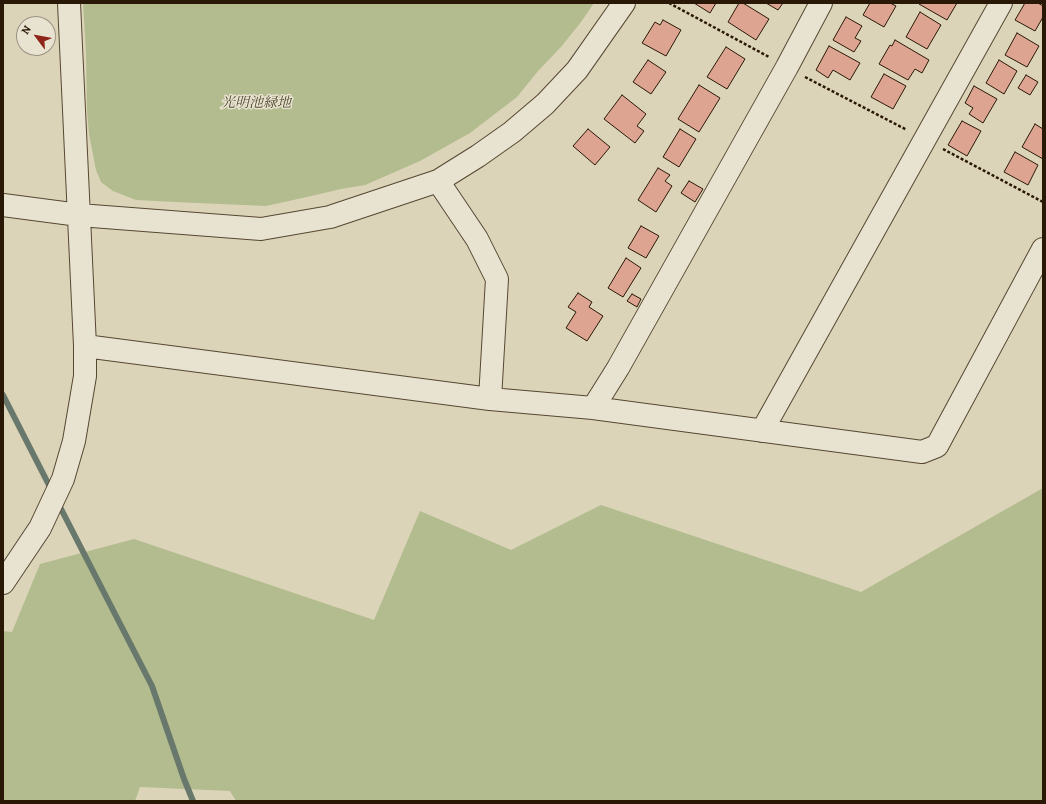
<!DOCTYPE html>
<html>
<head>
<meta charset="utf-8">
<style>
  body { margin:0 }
  #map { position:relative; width:1046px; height:804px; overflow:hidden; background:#dcd4b8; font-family:Alegreya,serif }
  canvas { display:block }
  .frame { position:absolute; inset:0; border:4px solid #291806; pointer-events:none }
  .north { position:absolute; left:16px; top:16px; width:40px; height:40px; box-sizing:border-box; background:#e8e3d1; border:1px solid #9c9280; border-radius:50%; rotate:302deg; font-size:11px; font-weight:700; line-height:16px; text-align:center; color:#291806 }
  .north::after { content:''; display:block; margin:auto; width:14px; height:18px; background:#8f2418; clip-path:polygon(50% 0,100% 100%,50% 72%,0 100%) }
</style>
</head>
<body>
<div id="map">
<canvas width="1046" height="804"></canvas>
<div class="frame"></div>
<div class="north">N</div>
</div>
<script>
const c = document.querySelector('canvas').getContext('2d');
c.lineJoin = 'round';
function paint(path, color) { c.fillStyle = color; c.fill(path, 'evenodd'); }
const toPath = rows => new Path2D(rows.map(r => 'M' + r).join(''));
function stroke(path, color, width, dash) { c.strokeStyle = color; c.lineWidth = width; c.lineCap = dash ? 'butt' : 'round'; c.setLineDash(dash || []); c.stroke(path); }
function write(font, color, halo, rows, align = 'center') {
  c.font = font + ' Alegreya,"Noto Serif JP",serif'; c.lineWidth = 3; c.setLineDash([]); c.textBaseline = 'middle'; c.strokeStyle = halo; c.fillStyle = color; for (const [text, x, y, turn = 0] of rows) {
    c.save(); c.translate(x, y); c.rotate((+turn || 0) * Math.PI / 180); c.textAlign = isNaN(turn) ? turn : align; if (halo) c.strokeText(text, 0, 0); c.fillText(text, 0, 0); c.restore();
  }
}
paint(toPath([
  [83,3,594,3,581,22,561,47,538,71,517,97,470,133,420,161,365,185,341,189,307,197,266,206,175,202,136,200,113,191,101,182,96,170,89,134,87,110,86,52],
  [1043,488,1043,801,236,801,230,791,140,787,135,801,3,801,3,631,12,632,40,564,134,539,374,620,420,511,511,550,601,505,861,592]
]), '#b2bc8e');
stroke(toPath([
  [3,395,52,491],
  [58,503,152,686,184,779,193,801]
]), '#68786c', 6);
const building = toPath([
  [694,3,716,3,710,13,694,3],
  [739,3,743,3,769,19,756,40,728,22,739,3],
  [766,3,783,3,778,10,766,3],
  [870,3,890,3,896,6,884,27,863,15,870,3],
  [919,3,957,3,947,20,919,4,919,3],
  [1025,3,1038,3,1043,6,1043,17,1035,31,1015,20,1025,3],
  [920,12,941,25,927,49,906,37,920,12],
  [846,17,862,26,855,38,861,41,854,52,833,40,846,17],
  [663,20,681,30,666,56,642,43,655,22,660,25,663,20],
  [1017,33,1039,46,1027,67,1005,55,1017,33],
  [895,40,929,60,922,73,915,69,908,80,879,64,890,45,892,46,895,40],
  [829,46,860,63,850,80,833,70,828,78,816,70,829,46],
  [726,47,745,59,727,89,707,77,726,47],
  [648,60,666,72,651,94,633,82,648,60],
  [999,60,1017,71,1004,94,986,83,999,60],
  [884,74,906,86,893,109,871,97,884,74],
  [1026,75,1038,82,1030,95,1018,88,1026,75],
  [699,85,720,98,699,132,678,119,699,85],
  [974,86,997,99,983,123,969,114,973,108,965,103,974,86],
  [622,95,646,114,637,126,644,131,635,143,604,119,622,95],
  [962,121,981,131,967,156,948,145,962,121],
  [1035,124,1043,129,1043,159,1022,147,1035,124],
  [588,129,610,147,595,165,573,146,588,129],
  [680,129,696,139,679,167,663,157,680,129],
  [1015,152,1038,165,1028,185,1004,172,1015,152],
  [658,168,670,175,665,181,672,186,656,212,638,200,658,168],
  [689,181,703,189,695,202,681,193,689,181],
  [641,226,659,236,646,258,628,248,641,226],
  [626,258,641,268,623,297,608,288,626,258],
  [578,293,592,302,589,307,603,316,587,341,566,328,576,312,568,307,578,293],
  [632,294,641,299,637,307,627,301,632,294]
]);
paint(building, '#dda492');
stroke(building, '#291806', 1);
const minor = toPath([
  [438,181,477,239,497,279,490,399],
  [3,205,79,215,261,229,330,217,438,181,478,156,512,132,545,104,577,70,624,3],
  [85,346,490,399,593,408,922,452,937,446,1043,249],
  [593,408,618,368,787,67,821,3],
  [762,431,1001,3],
  [3,583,40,528,63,479,74,441,85,376,85,346,69,3]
]);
stroke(minor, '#564732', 24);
stroke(toPath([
  [669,3,769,57],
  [805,77,907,130],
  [943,149,1043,202]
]), '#291806', 2.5, [3, 2]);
stroke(minor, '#e8e3d1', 22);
write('italic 14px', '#52492f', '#e8e3d1', [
  ["光明池緑地",256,104]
]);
</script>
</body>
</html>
